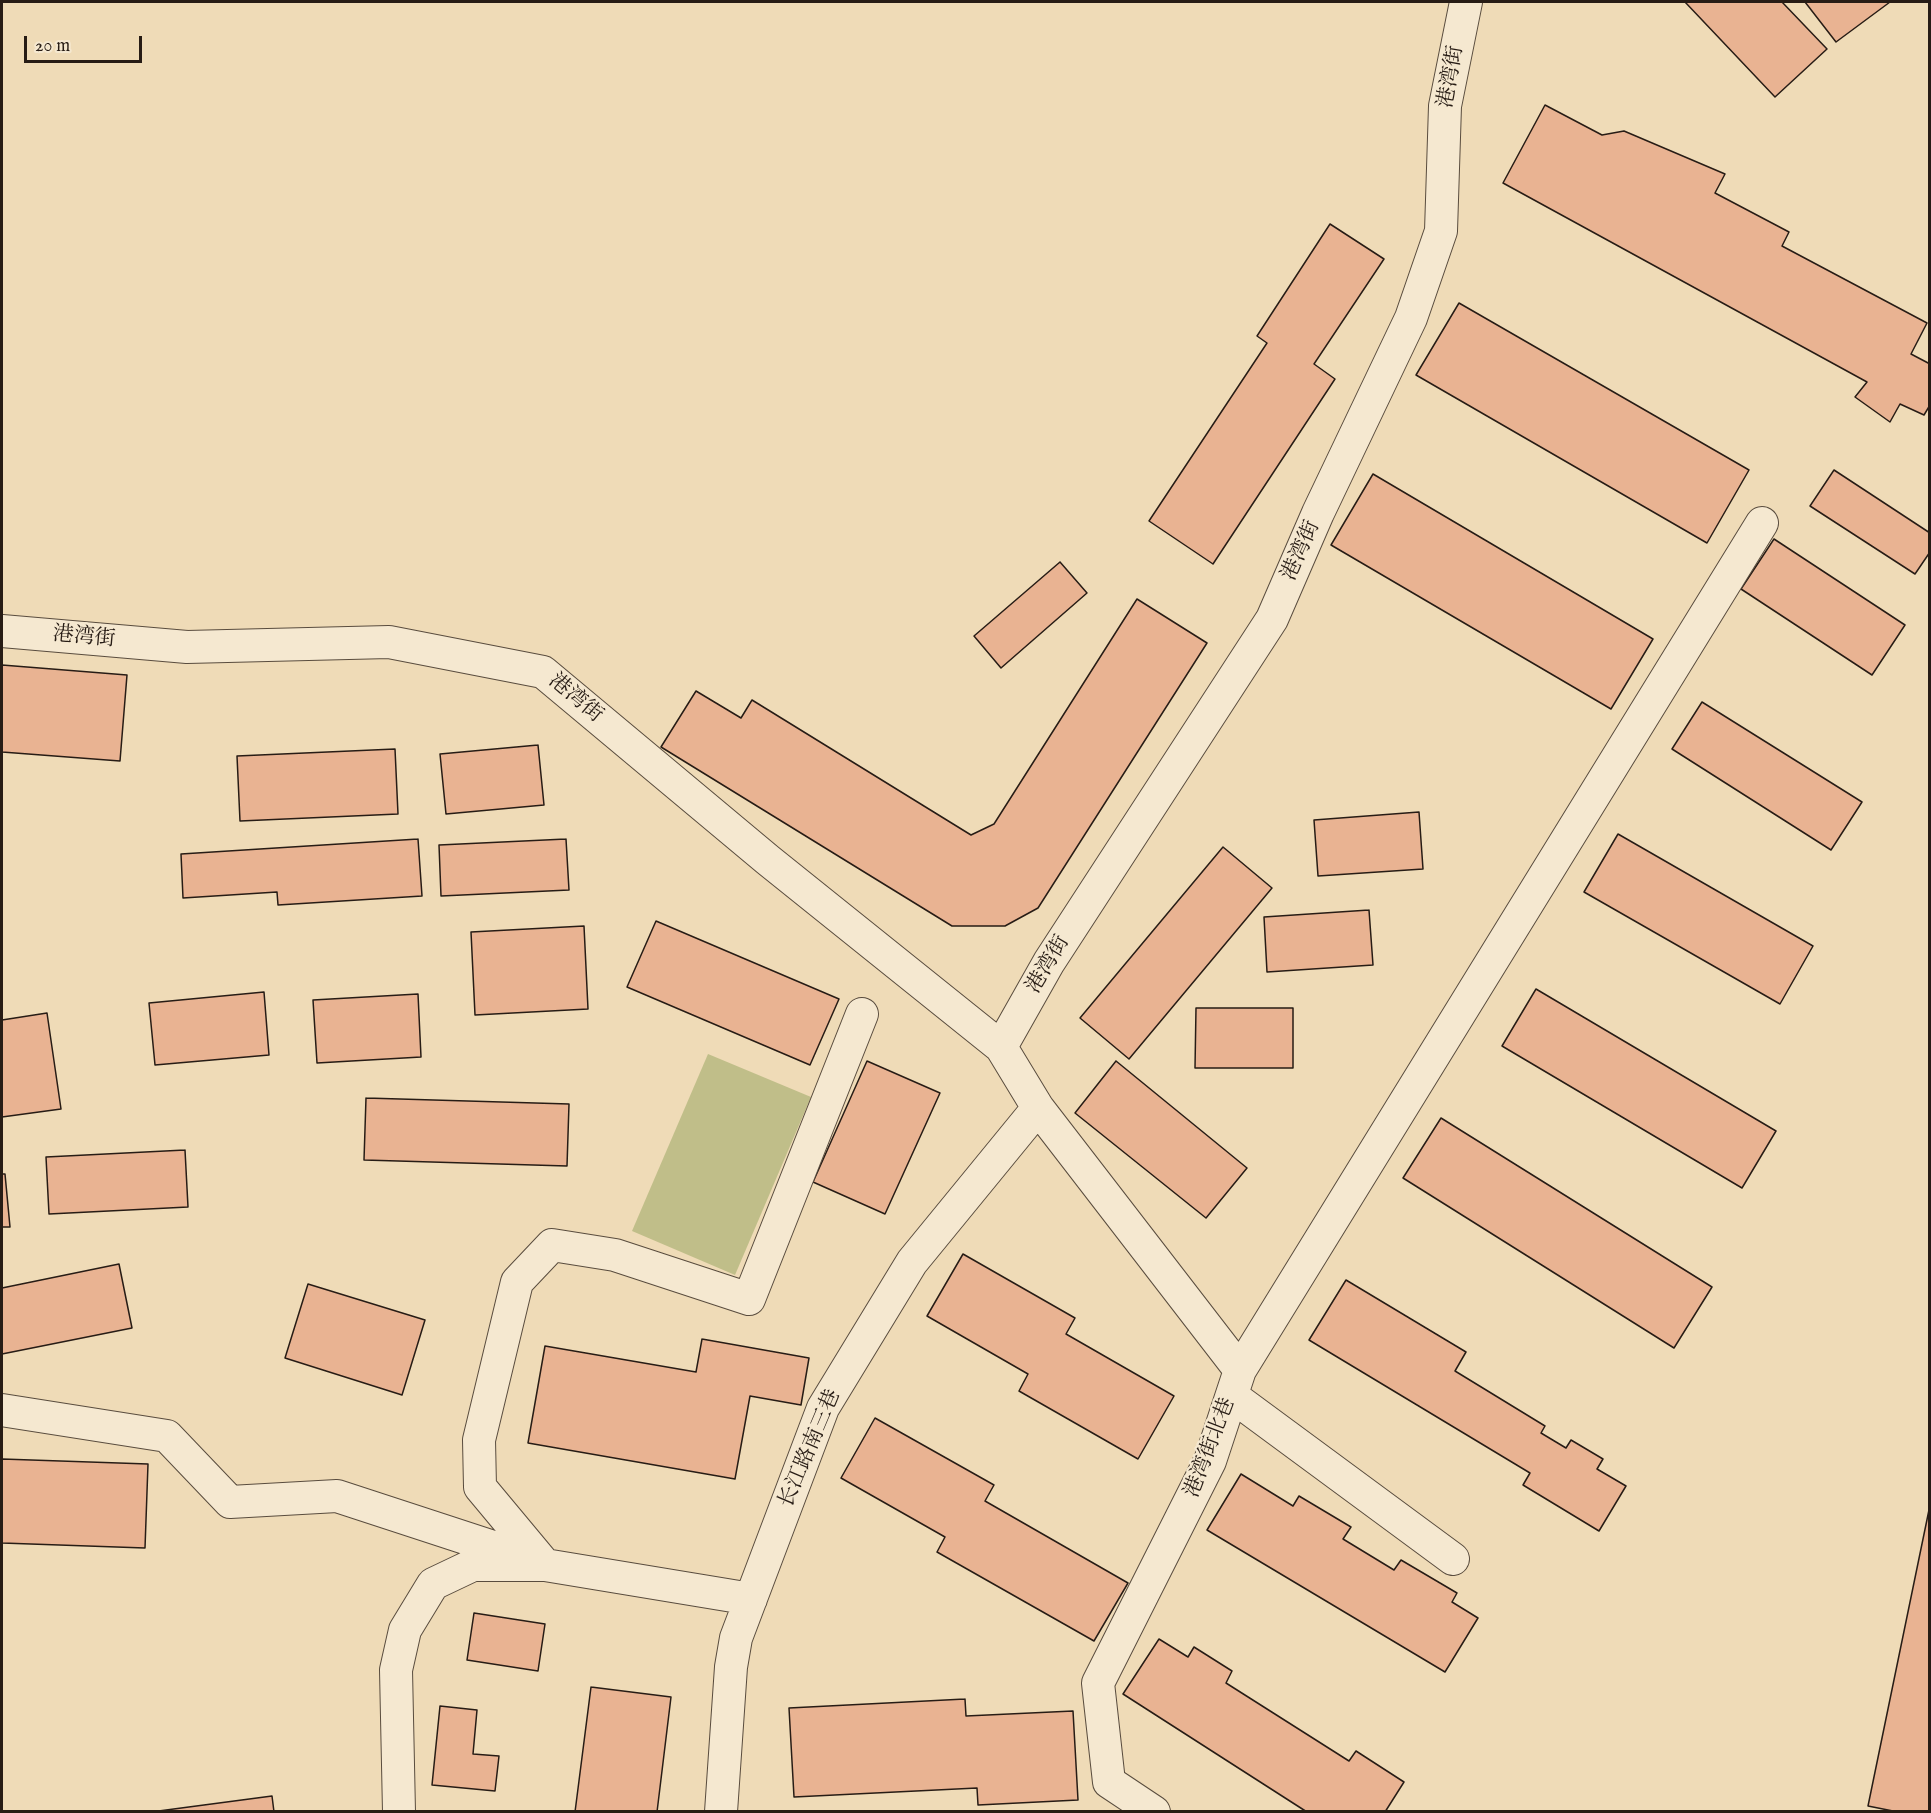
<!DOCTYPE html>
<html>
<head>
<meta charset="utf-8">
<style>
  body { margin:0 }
  #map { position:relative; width:1931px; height:1813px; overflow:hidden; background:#efdbb7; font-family:"IM FELL English",serif }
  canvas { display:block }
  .frame { position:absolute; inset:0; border:3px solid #271c15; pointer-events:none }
  .scale { position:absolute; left:24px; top:36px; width:118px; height:27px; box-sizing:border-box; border:3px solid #271c15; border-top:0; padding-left:8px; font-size:18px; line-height:21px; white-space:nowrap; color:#271c15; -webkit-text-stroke:4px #f5e8d0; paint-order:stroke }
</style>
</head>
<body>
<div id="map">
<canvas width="1931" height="1813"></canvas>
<div class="frame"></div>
<div class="scale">20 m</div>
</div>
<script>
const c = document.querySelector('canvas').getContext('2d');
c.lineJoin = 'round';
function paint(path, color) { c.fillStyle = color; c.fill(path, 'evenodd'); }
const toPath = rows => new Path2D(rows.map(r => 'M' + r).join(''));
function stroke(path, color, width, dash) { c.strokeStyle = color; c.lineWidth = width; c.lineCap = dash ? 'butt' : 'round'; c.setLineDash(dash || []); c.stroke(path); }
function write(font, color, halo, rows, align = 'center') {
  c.font = font + ' "IM FELL English","Noto Serif SC",serif'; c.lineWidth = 4.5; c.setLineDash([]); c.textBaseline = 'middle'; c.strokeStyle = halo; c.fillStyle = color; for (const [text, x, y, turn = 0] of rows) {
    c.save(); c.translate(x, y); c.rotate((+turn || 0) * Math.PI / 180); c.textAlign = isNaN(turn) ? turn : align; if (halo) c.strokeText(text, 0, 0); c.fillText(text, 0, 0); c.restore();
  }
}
paint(toPath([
  [708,1054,811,1097,735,1275,632,1231]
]), '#c0be89');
const building = toPath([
  [1685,2,1782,2,1827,49,1775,97,1685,2],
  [1805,2,1890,2,1836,42,1805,2],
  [1545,105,1602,135,1624,131,1725,174,1715,193,1789,232,1782,246,1927,323,1911,354,1930,364,1930,405,1924,415,1900,404,1890,422,1855,397,1867,382,1503,183,1545,105],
  [1330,224,1384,259,1314,364,1335,379,1213,564,1149,521,1267,343,1257,336,1330,224],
  [1459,303,1749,470,1707,543,1416,375,1459,303],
  [1834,470,1930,533,1930,552,1915,574,1810,506,1834,470],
  [1373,474,1653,639,1611,709,1331,545,1373,474],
  [1774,539,1905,625,1872,675,1741,589,1774,539],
  [1060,562,1087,593,1001,668,974,636,1060,562],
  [1137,599,1207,643,1038,908,1005,926,952,926,661,747,696,691,741,718,752,700,971,835,994,824,1137,599],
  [2,665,127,675,120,761,2,752,2,665],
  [1702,702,1862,802,1831,850,1672,749,1702,702],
  [538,745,544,805,446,814,440,754,538,745],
  [395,749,398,814,240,821,237,756,395,749],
  [1419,812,1423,869,1318,876,1314,820,1419,812],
  [1618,834,1813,946,1780,1004,1584,892,1618,834],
  [418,839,422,896,278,905,277,892,183,898,181,854,418,839],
  [566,839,569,890,441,896,439,845,566,839],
  [1223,847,1272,888,1129,1059,1080,1018,1223,847],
  [1369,910,1373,965,1267,972,1264,917,1369,910],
  [656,921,839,999,810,1065,627,987,656,921],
  [584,926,588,1009,475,1015,471,932,584,926],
  [1536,989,1776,1131,1742,1188,1502,1046,1536,989],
  [264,992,269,1055,155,1065,149,1003,264,992],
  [418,994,421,1057,317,1063,313,1000,418,994],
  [1196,1008,1293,1008,1293,1068,1195,1068,1196,1008],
  [47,1013,61,1109,2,1117,2,1020,47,1013],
  [867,1061,940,1093,885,1214,813,1182,867,1061],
  [1116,1061,1247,1168,1206,1218,1075,1113,1116,1061],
  [366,1098,569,1104,567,1166,364,1160,366,1098],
  [1441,1118,1712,1287,1674,1348,1403,1178,1441,1118],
  [185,1150,188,1207,49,1214,46,1157,185,1150],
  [2,1174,5,1174,10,1227,2,1227,2,1174],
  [963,1254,1075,1318,1066,1334,1174,1396,1138,1459,1019,1391,1028,1374,927,1316,963,1254],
  [119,1264,132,1328,2,1354,2,1288,119,1264],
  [1346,1280,1466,1352,1455,1371,1545,1426,1541,1433,1566,1448,1571,1440,1603,1459,1597,1469,1626,1486,1599,1531,1523,1485,1530,1473,1309,1340,1346,1280],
  [308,1284,425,1320,402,1395,285,1358,308,1284],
  [702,1339,809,1358,801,1405,750,1396,735,1479,528,1443,545,1346,696,1372,702,1339],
  [875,1418,994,1485,985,1501,1128,1583,1094,1641,937,1552,945,1537,841,1478,875,1418],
  [2,1459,148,1464,145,1548,2,1543,2,1459],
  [1241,1474,1293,1506,1299,1496,1351,1527,1343,1539,1394,1570,1401,1560,1457,1593,1452,1602,1478,1618,1445,1672,1207,1530,1241,1474],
  [1930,1505,1930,1812,1898,1812,1868,1806,1930,1505],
  [474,1613,545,1624,538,1671,467,1660,474,1613],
  [1159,1639,1188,1657,1194,1647,1232,1671,1226,1683,1349,1761,1356,1751,1404,1782,1385,1812,1307,1812,1123,1694,1159,1639],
  [591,1687,671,1697,657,1812,575,1812,591,1687],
  [965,1699,966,1716,1073,1711,1078,1800,978,1805,977,1788,794,1797,789,1708,965,1699],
  [440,1706,477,1710,473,1754,499,1756,495,1791,432,1785,440,1706],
  [272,1796,274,1812,151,1812,272,1796]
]);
paint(building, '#e9b392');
stroke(building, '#271c15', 1.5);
const minor = toPath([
  [2,631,187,647,389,642,543,672,768,860,1001,1047],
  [1240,1370,1762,523],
  [1232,1396,1453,1559],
  [2,1410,167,1436,230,1502,337,1496,545,1564],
  [545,1565,480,1487,479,1440,517,1282,552,1245,615,1255,749,1299,862,1014],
  [399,1812,396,1670,405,1630,433,1584,473,1565,545,1565,751,1599],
  [721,1812,731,1667,736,1638,823,1408,912,1262,1038,1108],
  [1154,1812,1109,1782,1098,1683,1210,1461,1240,1370,1038,1108,1001,1047,1049,962,1272,619,1318,513,1411,318,1441,231,1445,106,1466,2]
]);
stroke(minor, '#594c3e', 34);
stroke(minor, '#f5e8d0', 32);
write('21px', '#271c15', '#f5e8d0', [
  ["港湾街",1452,77,-80],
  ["港湾街",1302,551,-66],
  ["港湾街",84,638,5],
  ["港湾街",575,699,40],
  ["港湾街",1049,965,-59],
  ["港湾街北巷",1211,1448,-69],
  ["长江路南三巷",811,1449,-67]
]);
</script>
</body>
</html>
